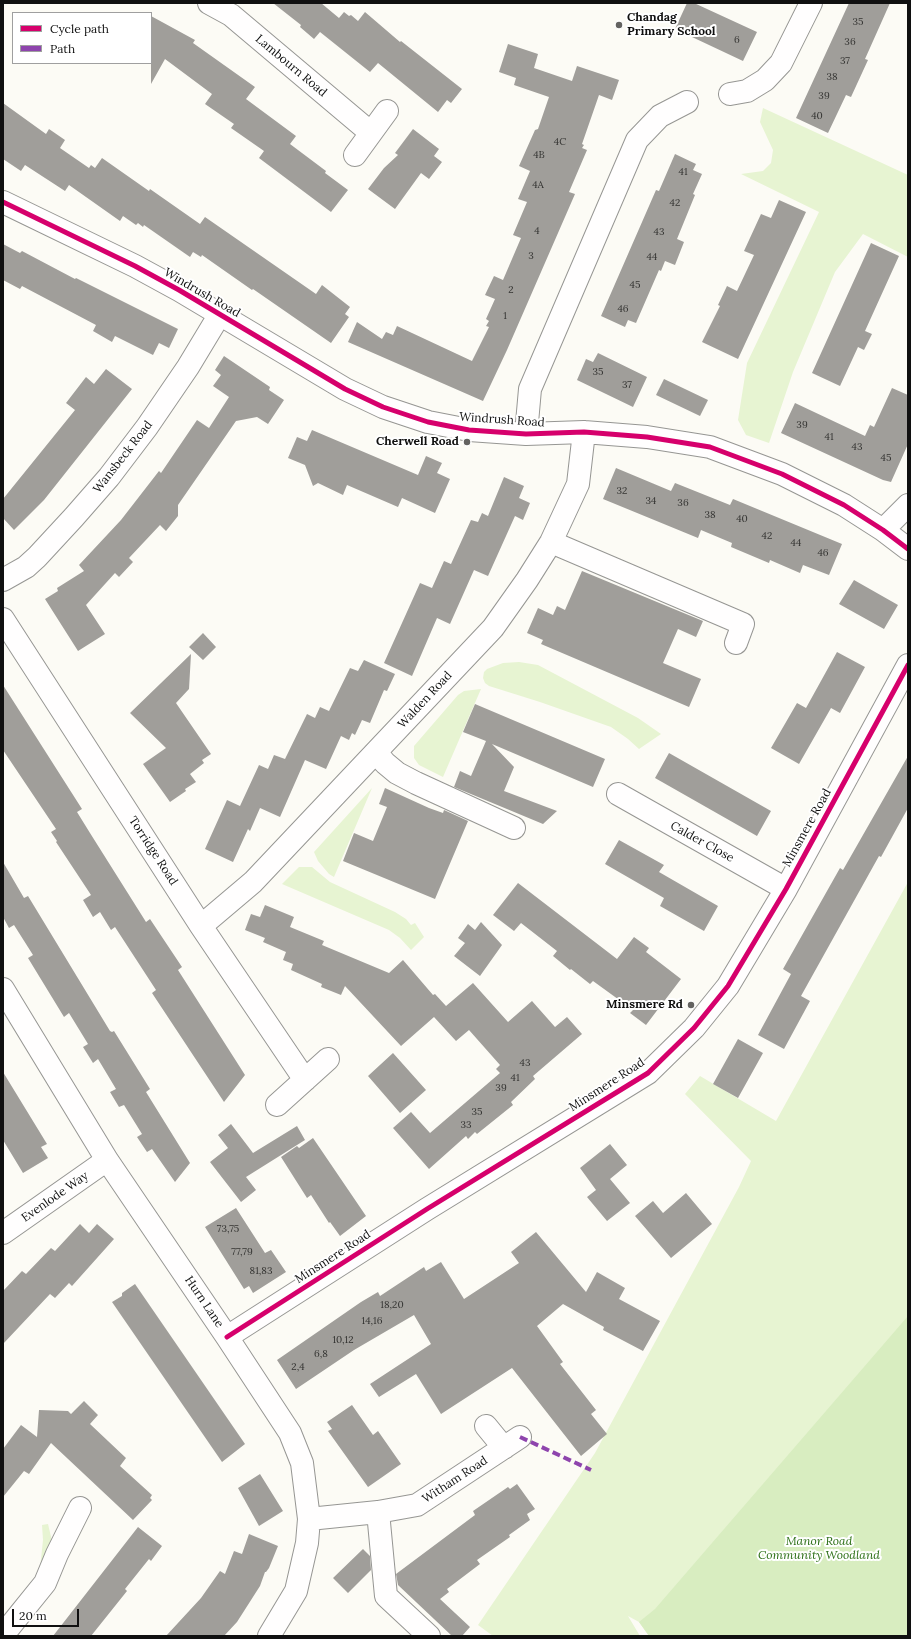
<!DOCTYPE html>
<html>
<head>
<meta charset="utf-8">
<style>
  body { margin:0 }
  #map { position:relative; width:911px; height:1639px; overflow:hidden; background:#fcfbf5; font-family:Lora,serif }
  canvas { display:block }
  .frame { position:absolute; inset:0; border:4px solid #101010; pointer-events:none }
  .legend { position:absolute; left:12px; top:12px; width:140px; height:52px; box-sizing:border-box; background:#fff; border:1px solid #9f9f9f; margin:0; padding:5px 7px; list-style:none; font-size:12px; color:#101010 }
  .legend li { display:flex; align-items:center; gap:8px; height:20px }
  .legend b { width:20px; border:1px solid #9f9f9f }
  .scale { position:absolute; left:12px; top:1609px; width:67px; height:18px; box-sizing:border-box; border:2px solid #101010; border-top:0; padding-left:5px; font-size:12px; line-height:14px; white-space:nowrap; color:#101010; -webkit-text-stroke:3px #fff; paint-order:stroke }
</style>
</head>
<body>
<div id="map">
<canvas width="911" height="1639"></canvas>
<div class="frame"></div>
<ul class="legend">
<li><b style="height:5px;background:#d6006c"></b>Cycle path</li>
<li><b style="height:5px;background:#8e44ad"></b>Path</li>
</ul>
<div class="scale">20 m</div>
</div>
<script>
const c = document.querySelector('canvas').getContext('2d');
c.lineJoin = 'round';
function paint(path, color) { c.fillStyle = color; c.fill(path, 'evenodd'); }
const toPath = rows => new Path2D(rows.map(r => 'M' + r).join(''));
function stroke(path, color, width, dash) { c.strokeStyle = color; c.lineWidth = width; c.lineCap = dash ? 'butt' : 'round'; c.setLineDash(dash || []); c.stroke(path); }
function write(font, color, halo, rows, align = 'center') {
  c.font = font + ' Lora,serif'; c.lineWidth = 4; c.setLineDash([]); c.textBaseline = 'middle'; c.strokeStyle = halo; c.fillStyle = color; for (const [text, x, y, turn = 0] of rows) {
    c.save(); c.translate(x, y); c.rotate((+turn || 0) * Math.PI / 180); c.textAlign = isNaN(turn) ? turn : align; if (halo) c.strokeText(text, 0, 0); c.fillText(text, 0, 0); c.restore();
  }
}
paint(toPath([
  [763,108,908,175,908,257,863,234,835,272,793,372,769,443,746,435,738,420,747,363,819,212,741,174,763,171,771,163,773,150,760,122],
  [519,662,538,665,638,718,661,734,639,749,628,739,611,727,540,702,489,686,485,683,483,678,484,672,487,669,503,663],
  [481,689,443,777,419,765,414,758,414,746,458,695,464,691],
  [372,788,334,877,329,874,318,861,314,852],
  [299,867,312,867,330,882,395,912,406,919,411,925,415,923,424,937,411,950,400,938,389,930,282,884],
  [908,882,908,1636,649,1636,639,1622,628,1616,640,1636,493,1636,478,1625,595,1453,739,1187,751,1161,685,1094,700,1076,776,1121],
  [48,1524,52,1541,40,1569,43,1540,42,1525]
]), '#e7f4d2');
paint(toPath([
  [908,1316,908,1636,649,1636,639,1622,655,1609]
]), '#d8edc0');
paint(toPath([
  [273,3,321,3,339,18,344,12,349,16,351,15,358,21,365,12,400,42,401,41,462,89,451,103,447,100,438,112,378,63,370,72,320,32,314,39,300,27,301,25],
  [687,3,694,3,757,32,743,61,675,29],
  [849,3,890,3,865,59,868,60,851,97,846,95,828,133,796,118],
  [151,16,195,40,193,43,255,87,246,99,296,136,290,144,326,171,325,173,348,190,331,212,259,158,264,151,231,128,234,124,205,104,212,94,165,59,151,84],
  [508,44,538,54,534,68,572,81,577,66,619,80,612,100,599,95,582,144,584,145,582,148,587,150,569,192,575,194,507,350,483,401,348,342,357,322,382,339,386,332,393,335,397,326,472,361,489,327,486,326,489,321,486,319,495,299,485,295,494,276,503,280,521,238,513,235,527,202,518,199,530,171,519,166,535,130,538,129,549,97,514,85,516,78,499,72],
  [3,103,46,134,49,129,65,140,60,148,89,168,91,165,95,168,102,158,149,191,150,189,200,224,205,217,316,294,322,285,350,307,345,314,349,317,331,343,253,289,252,290,202,255,201,257,193,252,190,257,144,225,143,227,138,223,136,225,123,216,120,221,69,185,65,191,25,165,21,171,3,159],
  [413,129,439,149,434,156,442,162,429,179,421,173,395,209,368,189,384,168,398,155,395,153],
  [675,154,696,164,693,170,702,174,693,194,695,195,677,239,684,242,675,265,665,261,661,271,659,270,636,323,628,320,625,327,601,316,656,190,659,191],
  [779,200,806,212,738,359,702,342,720,306,718,305,727,286,737,291,754,255,744,251,761,214,771,218],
  [871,243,899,256,865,331,872,334,864,350,858,347,840,386,812,373],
  [3,244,20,253,22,251,75,279,76,278,178,329,169,348,159,343,153,355,115,336,112,342,93,331,96,325,22,286,20,289,3,280],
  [598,353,647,377,633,407,577,380,586,359,593,362],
  [224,356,270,387,269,390,284,400,268,424,257,417,236,421,178,505,178,516,166,531,160,525,129,558,133,562,119,577,115,573,86,605,105,634,78,651,45,599,58,591,57,588,84,571,79,565,121,520,159,471,161,473,197,420,209,428,229,397,213,386,221,375,215,370],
  [106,369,132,389,44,500,14,530,3,518,3,499,75,410,66,403,86,377,94,384],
  [664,379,708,400,700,416,656,395],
  [892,388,908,395,908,444,891,482,883,480,781,433,795,403,865,436,870,425,874,427],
  [312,430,418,475,426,456,442,463,437,473,450,479,435,513,402,498,398,507,347,485,343,495,318,483,313,486,305,465,288,458,297,437,307,441],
  [616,468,671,491,675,483,730,505,733,499,842,544,829,575,803,565,800,573,770,560,769,563,731,547,732,543,701,530,698,538,603,499],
  [504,477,524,486,519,498,530,503,523,520,515,516,488,576,474,570,450,624,437,618,412,676,384,663,420,583,432,588,444,561,451,564,471,520,478,522,482,513,488,516],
  [582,571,703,621,696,637,678,629,663,663,701,679,689,707,541,644,543,640,527,633,538,608,553,615,557,606,565,610],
  [854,580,898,605,884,629,839,604],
  [203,633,216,647,203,660,189,647],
  [837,652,865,667,840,713,831,708,799,764,771,748,797,703,806,708],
  [191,654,189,689,176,703,211,754,202,760,204,763,190,774,196,782,185,789,186,791,170,802,143,764,166,748,130,713],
  [364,660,395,674,387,691,384,690,370,723,362,720,355,735,352,733,349,740,341,736,326,769,305,760,280,817,260,808,250,831,248,829,233,862,205,849,227,800,240,806,259,765,268,769,274,755,285,759,307,714,315,718,320,707,329,711,350,668,358,671],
  [3,685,82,809,77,812,90,833,146,922,150,919,182,967,178,970,245,1075,224,1102,152,993,156,990,115,927,111,930,100,912,93,917,83,900,91,895,56,842,57,841,51,832,56,829,3,750],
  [475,704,605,759,593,787,492,744,514,767,504,791,557,811,543,824,454,787,460,771,471,776,486,741,463,732],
  [669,753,771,811,757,836,655,778],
  [908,756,908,808,881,857,879,856,801,996,810,1001,784,1049,758,1035,791,974,783,969,840,868,843,870],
  [385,788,429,808,443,813,444,810,468,821,435,899,343,861,354,833,373,841,387,807,379,804],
  [619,840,664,865,659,872,718,906,704,931,660,906,664,898,605,864],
  [3,862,24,898,28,896,110,1031,112,1032,114,1031,150,1089,146,1092,190,1163,175,1182,152,1149,147,1152,137,1137,142,1134,124,1105,119,1107,110,1092,116,1089,98,1059,93,1063,83,1047,88,1044,69,1013,64,1017,28,958,33,955,14,925,9,928,3,917],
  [518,883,617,959,634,937,649,948,646,952,681,979,646,1025,630,1013,633,1010,593,981,590,984,571,969,570,970,553,956,557,951,521,923,514,931,493,915],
  [265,905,294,917,290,927,324,941,322,945,389,973,403,960,433,995,435,994,446,1006,473,983,508,1022,532,1001,555,1027,567,1017,582,1034,533,1076,535,1079,511,1102,513,1105,477,1134,475,1132,468,1139,466,1136,429,1169,393,1128,411,1112,430,1133,500,1073,496,1069,500,1065,469,1030,456,1041,434,1017,401,1046,345,986,341,995,321,987,322,984,291,970,293,964,283,960,286,952,263,942,265,938,245,930,251,914,260,917],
  [481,922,502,945,480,976,454,956,465,943,458,938,468,924,475,930],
  [738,1039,763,1053,738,1098,713,1084],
  [393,1053,426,1090,400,1113,368,1076],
  [3,1072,47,1144,41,1147,48,1158,23,1173,3,1140],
  [231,1124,253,1153,297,1126,305,1140,246,1177,256,1190,241,1202,210,1162,228,1148,218,1135],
  [313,1138,366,1216,340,1236,330,1222,329,1223,311,1195,307,1198,281,1157,297,1146,299,1148],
  [610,1144,627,1165,610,1179,630,1203,607,1221,587,1197,596,1190,580,1168],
  [686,1193,712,1224,671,1258,635,1216,653,1201,663,1213],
  [236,1208,265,1253,271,1250,286,1272,253,1293,249,1286,244,1289,205,1227],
  [80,1224,89,1233,97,1224,114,1239,72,1286,69,1283,55,1298,50,1294,3,1344,3,1291,22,1271,26,1274,51,1248,55,1251],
  [536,1232,586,1292,597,1272,625,1288,619,1299,660,1321,643,1351,603,1330,604,1327,563,1304,537,1326,563,1362,560,1364,596,1410,591,1414,607,1434,581,1456,512,1368,441,1414,416,1374,379,1397,370,1384,431,1344,414,1315,354,1350,296,1389,277,1360,361,1302,378,1292,380,1296,424,1267,426,1271,441,1262,464,1299,519,1263,511,1252],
  [135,1284,245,1444,222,1462,112,1302,122,1296,122,1293],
  [84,1401,98,1415,90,1424,126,1458,120,1466,152,1495,150,1498,152,1500,133,1520,51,1443,29,1474,24,1471,3,1497,3,1449,21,1425,37,1437,39,1410,68,1411,71,1414],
  [352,1405,373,1435,378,1431,401,1464,368,1487,328,1431,332,1429,327,1422],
  [260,1474,283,1511,259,1526,238,1488],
  [517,1484,535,1509,527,1514,530,1520,509,1535,510,1537,477,1560,480,1564,447,1589,449,1592,440,1599,470,1627,462,1636,452,1636,398,1585,396,1574,475,1515,473,1511,508,1487,510,1489],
  [138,1527,162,1546,151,1561,149,1559,125,1589,127,1591,91,1636,53,1636],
  [249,1534,278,1546,269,1568,266,1572,265,1572,260,1586,237,1622,224,1636,166,1636,201,1598,220,1571,225,1574,234,1551,242,1554],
  [363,1549,370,1556,371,1570,348,1593,333,1578]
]), '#a09e9a');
const minor = toPath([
  [209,3,231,15,371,133],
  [730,94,747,91,765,80,781,63,811,3],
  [355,155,387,111],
  [3,202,135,266,179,290,345,389,383,407,428,422,469,430,526,434,584,432,647,437,710,447,782,474,844,505,883,530,908,549],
  [526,434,530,389,637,140,660,116,687,102],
  [883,530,908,505],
  [551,542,743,624,736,643],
  [3,580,26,567,37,557,74,517,109,477,147,427,188,367,220,314],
  [3,619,201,926,305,1080],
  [376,752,385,763,397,773,416,783,514,828],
  [618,794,786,889],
  [201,926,253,882,493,628,527,580,551,542,578,484,584,432],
  [3,989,107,1160,227,1337,290,1433,302,1463,309,1519,307,1543,296,1591,269,1636],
  [277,1105,328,1059],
  [3,1233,107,1160],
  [227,1337,427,1209,648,1073,694,1028,728,986,786,889,908,665],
  [486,1426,504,1448],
  [378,1512,386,1596,429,1636],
  [309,1519,378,1512,417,1505,520,1437],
  [3,1635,45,1583,57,1554,80,1508]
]);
stroke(minor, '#969693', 24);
stroke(minor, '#fffefe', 22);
stroke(toPath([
  [520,1437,591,1470]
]), '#8e44ad', 4, [8, 4]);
stroke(toPath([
  [3,202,135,266,179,290,345,389,383,407,428,422,469,430,526,434,584,432,647,437,710,447,782,474,844,505,883,530,908,549],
  [227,1337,427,1209,648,1073,694,1028,728,986,786,889,908,665]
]), '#d6006c', 5);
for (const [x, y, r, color] of [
  [619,25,4,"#636260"],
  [467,442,4,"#636260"],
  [691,1005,4,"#636260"]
]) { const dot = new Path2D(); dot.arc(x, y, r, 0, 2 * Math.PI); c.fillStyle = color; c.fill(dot); stroke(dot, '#fff', 1.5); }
write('10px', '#343432', null, [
  ["35",858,22],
  ["6",737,40],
  ["36",850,42],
  ["37",845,61],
  ["38",832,77],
  ["39",824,96],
  ["40",817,116],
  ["4C",560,142],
  ["4B",539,155],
  ["41",683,172],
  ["4A",538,185],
  ["42",675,203],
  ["4",537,231],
  ["43",659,232],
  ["3",531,256],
  ["44",652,257],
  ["45",635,285],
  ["2",511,290],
  ["46",623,309],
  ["1",505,316],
  ["35",598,372],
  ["37",627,385],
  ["39",802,425],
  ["41",829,437],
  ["43",857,447],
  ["45",886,458],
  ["32",622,491],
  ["34",651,501],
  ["36",683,503],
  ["38",710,515],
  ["40",742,519],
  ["42",767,536],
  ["44",796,543],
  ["46",823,553],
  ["43",525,1063],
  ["41",515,1078],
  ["39",501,1088],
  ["35",477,1112],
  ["33",466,1125],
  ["73,75",228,1229],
  ["77,79",242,1252],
  ["81,83",261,1271],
  ["18,20",392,1305],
  ["14,16",372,1321],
  ["10,12",343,1340],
  ["6,8",321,1354],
  ["2,4",298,1367]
]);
write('bold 12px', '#101010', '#fff', [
  ["Chandag",627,18,"left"],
  ["Primary School",627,32,"left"],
  ["Cherwell Road",459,442],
  ["Minsmere Rd",683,1005]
], 'right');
write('12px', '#101010', '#fff', [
  ["Lambourn Road",291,66,40],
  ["Windrush Road",202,293,30],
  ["Windrush Road",502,420,4],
  ["Wansbeck Road",123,457,-52],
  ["Walden Road",425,700,-47],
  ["Minsmere Road",807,828,-61],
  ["Calder Close",702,842,29],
  ["Torridge Road",153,851,57],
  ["Minsmere Road",607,1085,-33],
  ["Evenlode Way",55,1197,-35],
  ["Minsmere Road",333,1257,-33],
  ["Hurn Lane",204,1302,56],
  ["Witham Road",455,1480,-33]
]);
write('italic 12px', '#2d7017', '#fff', [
  ["Manor Road",819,1542],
  ["Community Woodland",819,1556]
]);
</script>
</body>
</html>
